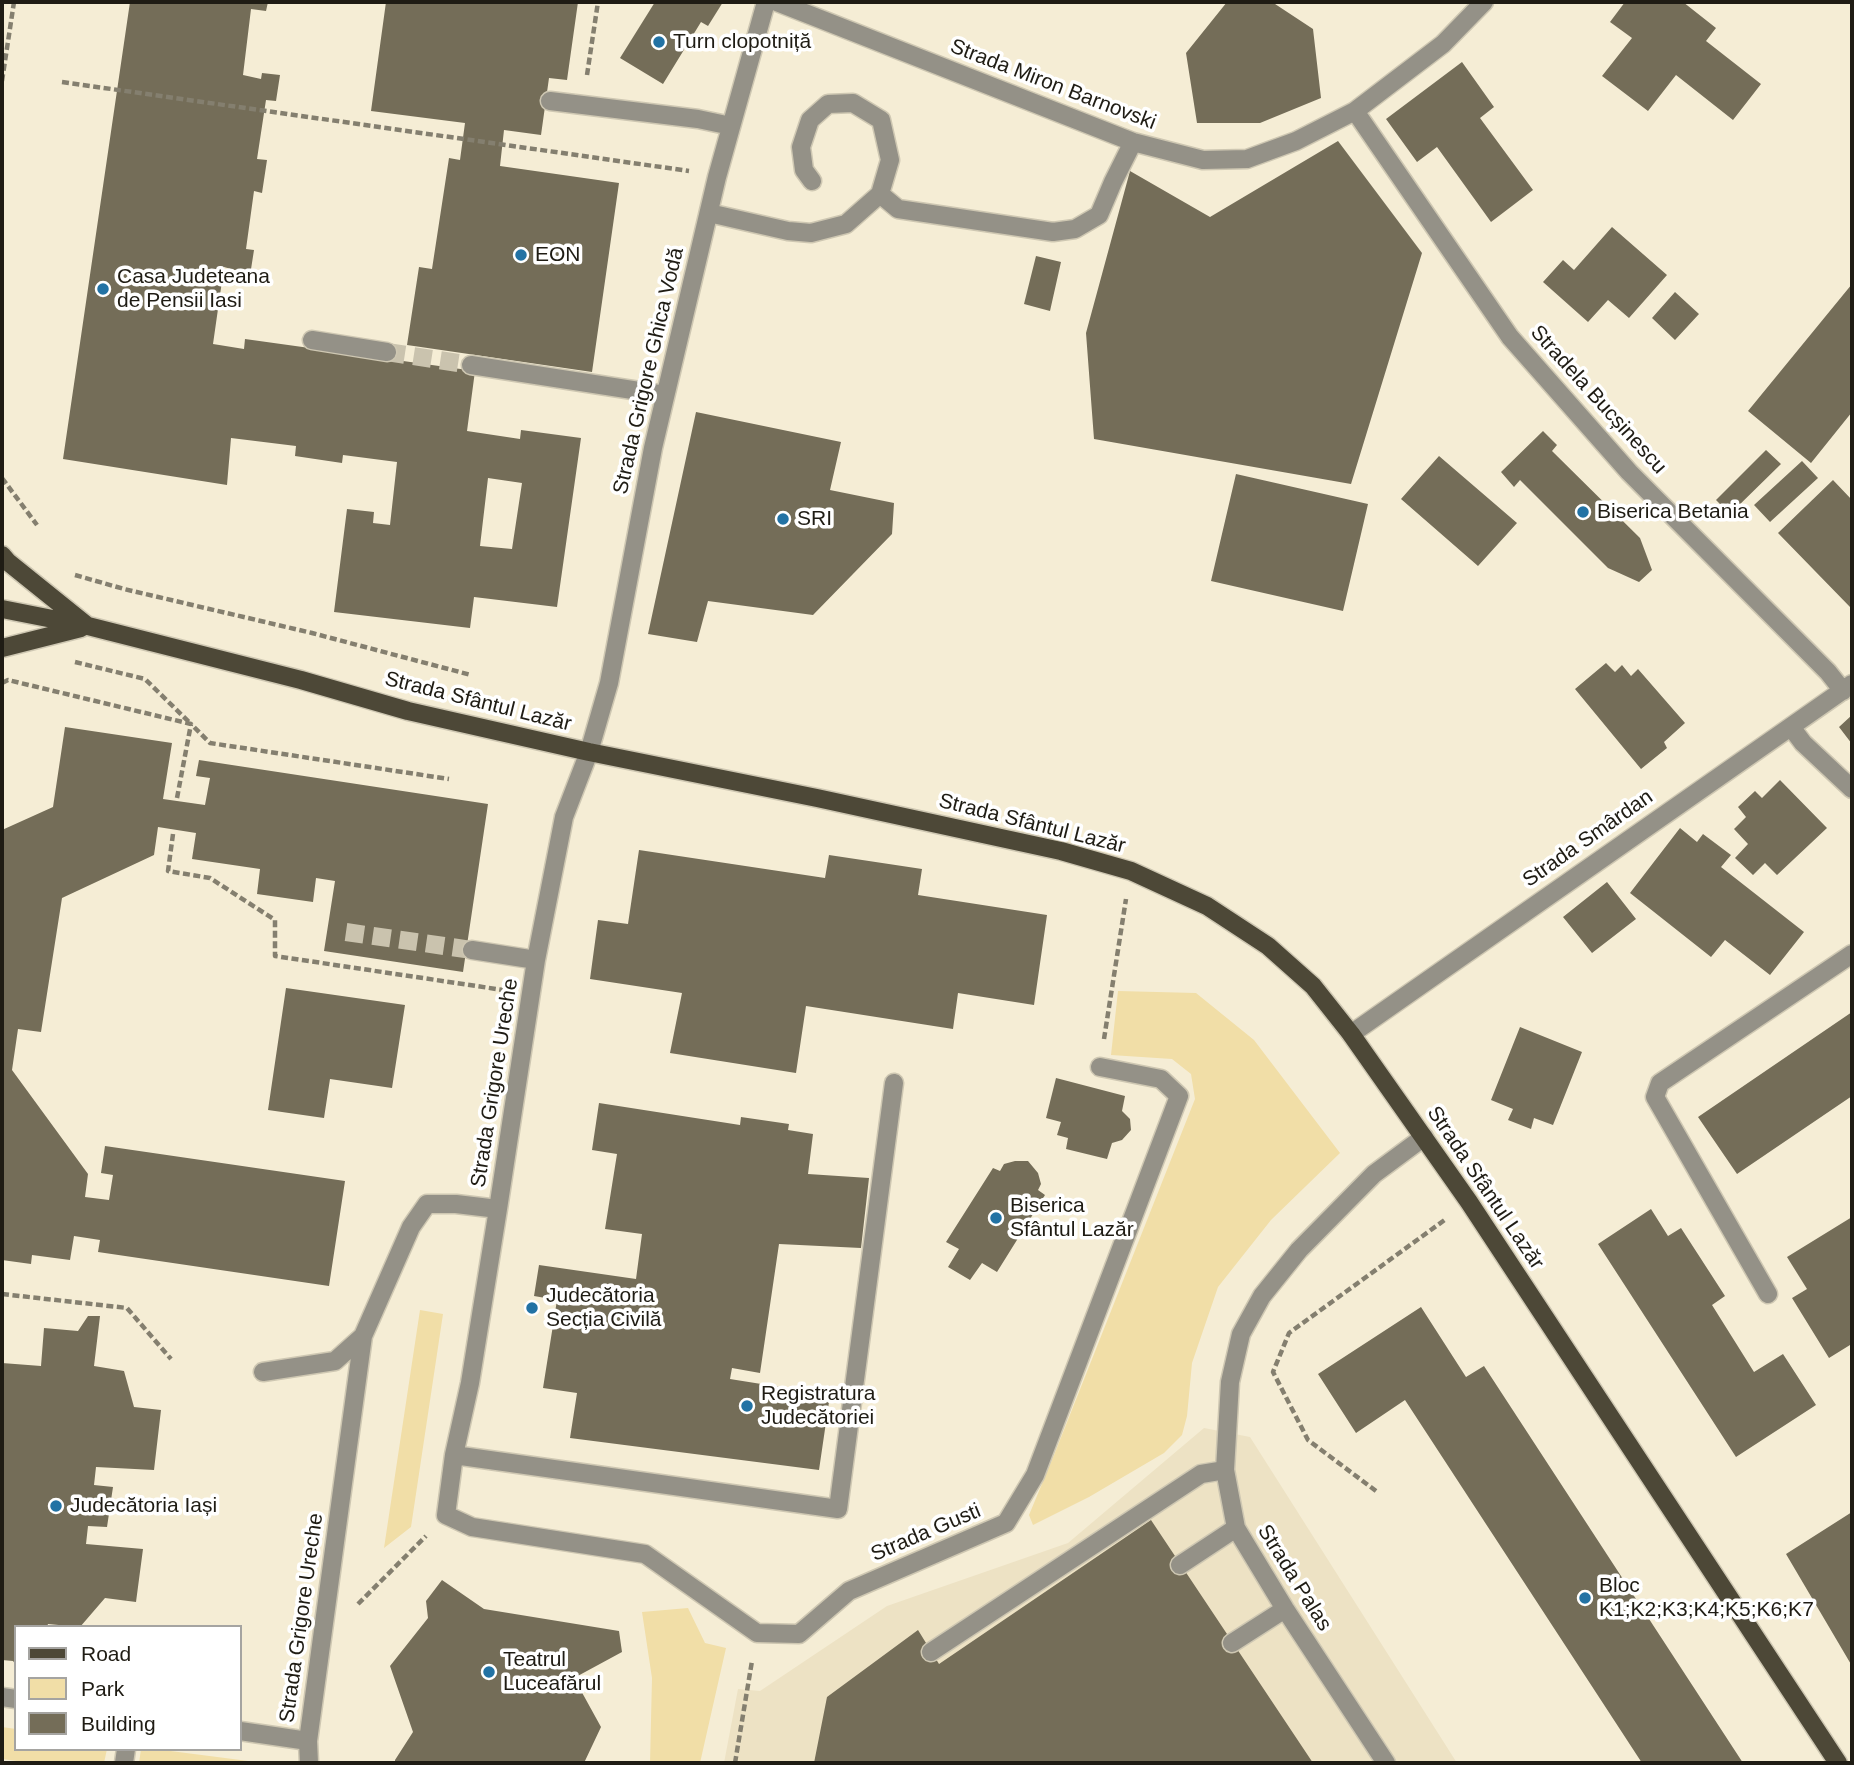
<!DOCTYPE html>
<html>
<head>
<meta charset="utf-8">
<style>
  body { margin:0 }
  #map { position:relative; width:1854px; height:1765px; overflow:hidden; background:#f5edd5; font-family:Helvetica,sans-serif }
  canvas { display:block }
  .frame { position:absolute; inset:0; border:4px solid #1f1c14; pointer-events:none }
  .legend { position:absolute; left:14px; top:1625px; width:228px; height:126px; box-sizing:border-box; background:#fff; border:2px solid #a5a4a1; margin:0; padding:9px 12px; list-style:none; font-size:21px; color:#1f1c14 }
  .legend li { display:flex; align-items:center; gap:14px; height:35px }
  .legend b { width:35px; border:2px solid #a5a4a1 }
</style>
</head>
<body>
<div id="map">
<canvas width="1854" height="1765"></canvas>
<div class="frame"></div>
<ul class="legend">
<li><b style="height:9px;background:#4d4837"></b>Road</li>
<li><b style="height:19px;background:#f1dea7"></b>Park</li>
<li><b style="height:19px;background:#746d58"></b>Building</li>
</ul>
</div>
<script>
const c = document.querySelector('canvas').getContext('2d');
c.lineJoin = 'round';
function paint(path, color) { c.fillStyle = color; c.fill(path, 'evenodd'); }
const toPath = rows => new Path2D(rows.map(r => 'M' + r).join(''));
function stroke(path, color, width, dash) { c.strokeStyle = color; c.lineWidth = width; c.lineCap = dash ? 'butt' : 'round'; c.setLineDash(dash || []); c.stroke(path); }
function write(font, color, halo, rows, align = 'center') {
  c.font = font + ' Helvetica,sans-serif'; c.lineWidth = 7; c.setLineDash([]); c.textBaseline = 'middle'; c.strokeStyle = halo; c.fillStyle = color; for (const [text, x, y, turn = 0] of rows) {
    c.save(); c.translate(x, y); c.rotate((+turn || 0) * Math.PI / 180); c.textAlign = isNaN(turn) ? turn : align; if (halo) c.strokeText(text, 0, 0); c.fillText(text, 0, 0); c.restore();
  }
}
paint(toPath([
  [1204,1428,1250,1437,1457,1763,724,1763,738,1689,760,1691,887,1606,1068,1543]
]), '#ede2c4');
paint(toPath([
  [1118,991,1196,993,1254,1040,1340,1153,1271,1220,1218,1287,1192,1363,1187,1416,1182,1435,1164,1453,1089,1497,1033,1525,1029,1515,1054,1455,1195,1099,1191,1074,1172,1059,1111,1055],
  [420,1310,443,1314,411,1527,384,1548],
  [688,1608,705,1643,726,1648,700,1763,650,1763,652,1678,642,1612],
  [2,1727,16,1729,16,1749,107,1749,104,1763,32,1763,2,1759],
  [141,1749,155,1749,256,1762,139,1763]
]), '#f1dea7');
paint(toPath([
  [130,2,268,2,266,11,251,9,243,75,261,79,262,73,280,75,276,101,266,100,257,159,267,160,262,193,254,191,246,249,254,250,249,282,236,279,238,271,224,267,213,344,244,349,245,339,475,371,467,431,520,439,521,430,581,438,557,607,474,597,470,628,334,612,347,509,374,512,373,523,390,525,397,462,343,455,342,463,295,456,296,446,231,438,227,485,63,459],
  [488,478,522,483,512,549,480,546],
  [386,2,578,2,567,80,549,78,541,135,504,130,500,166,619,183,592,372,407,345,419,267,432,269,449,158,460,160,465,123,371,111],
  [655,2,723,2,708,26,701,22,663,84,620,58],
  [1227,2,1272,2,1313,29,1321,98,1260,123,1197,123,1186,53],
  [1625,2,1683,2,1716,28,1706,41,1761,84,1733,120,1676,75,1648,111,1602,76,1632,38,1610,22],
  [1462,62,1494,107,1480,118,1533,190,1491,222,1437,147,1417,162,1386,119],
  [1338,141,1422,253,1351,484,1094,439,1086,333,1130,171,1210,217],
  [1612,227,1667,275,1629,318,1608,300,1588,322,1543,282,1563,260,1574,270],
  [1036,256,1061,262,1050,311,1024,304],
  [1852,284,1852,412,1811,463,1748,411],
  [1675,292,1699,314,1675,340,1652,318],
  [696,412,841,442,830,490,894,503,892,534,813,615,708,601,697,642,648,634],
  [1543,431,1557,445,1552,451,1640,538,1652,570,1639,582,1608,568,1520,480,1514,487,1501,472],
  [1766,450,1781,464,1730,514,1716,500],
  [1439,456,1517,523,1478,566,1401,499],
  [1802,461,1818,478,1770,522,1754,505],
  [1236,474,1368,504,1343,611,1211,581],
  [1833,480,1852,500,1852,605,1850,607,1778,533],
  [1606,663,1615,672,1622,665,1631,676,1638,669,1685,723,1664,742,1667,748,1641,769,1575,689],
  [1852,715,1852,744,1839,727],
  [65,727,172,743,163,799,205,805,210,778,196,776,199,760,488,804,463,972,324,951,335,881,316,878,313,902,257,894,260,869,192,859,196,833,158,827,154,855,62,898,41,1032,18,1029,12,1070,88,1174,85,1197,109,1200,113,1175,101,1173,105,1146,345,1181,329,1286,98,1252,100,1240,74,1236,70,1260,32,1255,31,1264,2,1260,2,830,53,807],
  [1780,780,1827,828,1777,875,1765,863,1753,875,1735,858,1748,844,1734,829,1746,817,1738,807,1755,791,1762,798],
  [1680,828,1697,842,1703,834,1731,855,1721,867,1804,932,1770,975,1725,940,1711,957,1630,893],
  [639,850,825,878,829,855,922,869,918,895,1047,915,1034,1005,958,993,953,1029,806,1006,796,1073,670,1053,682,993,590,979,598,920,628,924],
  [1607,882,1636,919,1592,953,1563,917],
  [286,988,405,1005,392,1088,330,1079,324,1118,268,1110],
  [1852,1012,1852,1096,1737,1174,1698,1117],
  [1520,1027,1582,1052,1553,1125,1534,1118,1531,1129,1508,1120,1513,1109,1491,1100],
  [1056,1078,1125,1096,1122,1111,1130,1119,1131,1130,1122,1140,1112,1143,1107,1159,1066,1149,1068,1138,1057,1135,1061,1122,1046,1118],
  [599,1103,740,1125,741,1117,789,1124,788,1130,813,1134,808,1174,869,1178,861,1248,779,1244,760,1373,732,1368,730,1379,830,1395,819,1470,570,1438,577,1393,543,1388,557,1300,534,1296,539,1265,636,1279,642,1234,605,1229,617,1154,592,1150],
  [1015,1161,1028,1161,1038,1173,1041,1184,1038,1190,1045,1195,997,1272,982,1263,970,1280,948,1267,959,1249,946,1242,993,1168,1000,1171,1004,1164],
  [1651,1209,1668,1236,1681,1228,1725,1296,1712,1305,1754,1372,1783,1354,1816,1405,1736,1457,1598,1244],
  [1852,1217,1852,1349,1850,1345,1829,1358,1792,1298,1807,1289,1787,1257],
  [1421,1307,1466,1377,1484,1366,1743,1763,1642,1763,1405,1400,1356,1433,1318,1374],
  [88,1316,100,1316,94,1366,124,1371,134,1407,161,1410,154,1470,96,1467,94,1485,113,1487,107,1527,88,1526,86,1544,143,1549,136,1602,105,1598,80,1627,48,1624,47,1627,16,1627,16,1665,13,1661,2,1660,2,1363,41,1366,44,1328,78,1331],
  [1852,1512,1852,1666,1786,1554],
  [1151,1520,1313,1763,814,1763,827,1697,918,1630,939,1664],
  [442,1580,484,1609,619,1631,622,1652,574,1678,601,1727,584,1763,395,1763,395,1760,413,1732,390,1666,428,1618,426,1601]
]), '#746d58');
stroke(toPath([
  [387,352,471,365],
  [346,932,472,950]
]), '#cac3ae', 18, [18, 9]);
const minor = toPath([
  [766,2,717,177,653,448,609,683,589,752,564,817,536,960,498,1209,470,1383,454,1455,446,1515,472,1527,645,1554,757,1633,799,1634,849,1591,1006,1523,1035,1475,1179,1096,1161,1079,1100,1067],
  [777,2,1133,142,1203,160,1247,159,1296,141,1355,111,1443,44,1484,2],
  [550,101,698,119,731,126],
  [1355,111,1510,337,1629,472,1828,672,1843,691],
  [880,194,898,209,1053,232,1075,229,1099,215,1113,182,1133,142],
  [709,213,788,231,811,233,846,224,880,194,890,160,881,120,853,103,828,104,810,120,801,147,804,170,812,181],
  [312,340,387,352],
  [471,365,665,395],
  [1791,727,1803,743,1852,789],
  [472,950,536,960],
  [1351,1034,1852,684],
  [1768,1294,1655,1097,1660,1083,1852,954],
  [263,1372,335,1361,363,1336],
  [454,1455,838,1509,894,1083],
  [1180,1565,1236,1528],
  [1232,1643,1285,1609],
  [931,1652,1201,1474,1225,1470],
  [2,1697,16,1699],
  [240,1731,308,1741],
  [124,1763,126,1749],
  [309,1763,308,1741,363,1336,411,1227,427,1204,456,1204,498,1209],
  [1386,1763,1285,1609,1236,1528,1225,1470,1230,1382,1241,1334,1262,1296,1299,1250,1374,1174,1424,1137]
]);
const major = toPath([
  [2,555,8,562,85,624],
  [2,609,88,626,301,680,408,711,589,752,817,798,1061,851,1131,871,1207,906,1268,946,1313,986,1351,1034,1469,1202,1838,1763],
  [2,648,81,628]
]);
stroke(minor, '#cec7b2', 21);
stroke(major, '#cec7b2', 21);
stroke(toPath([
  [587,75,598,2],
  [2,81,14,2],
  [62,82,689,171],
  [2,478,37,525],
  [75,575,124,589,312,633,471,675],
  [75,662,145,679,190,723],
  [2,683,8,680,191,724,210,743,449,779],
  [177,798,191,724],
  [173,834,168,871,210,878,275,920,275,956,503,990],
  [1104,1039,1126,899],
  [2,1294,127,1308,171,1359],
  [1376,1491,1308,1440,1273,1372,1289,1333,1446,1219],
  [358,1604,426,1536],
  [735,1763,752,1661]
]), '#847f6f', 4.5, [7, 3.5]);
stroke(minor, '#949187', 18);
stroke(major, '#4d4837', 18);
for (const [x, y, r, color] of [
  [659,42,7,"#2272a4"],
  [521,255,7,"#2272a4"],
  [103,289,7,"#2272a4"],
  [1583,512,7,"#2272a4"],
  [783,519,7,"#2272a4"],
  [996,1218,7,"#2272a4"],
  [532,1308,7,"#2272a4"],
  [747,1406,7,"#2272a4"],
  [56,1506,7,"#2272a4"],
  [1585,1598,7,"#2272a4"],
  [489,1672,7,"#2272a4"]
]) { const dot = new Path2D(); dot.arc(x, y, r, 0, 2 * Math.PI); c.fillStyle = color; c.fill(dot); stroke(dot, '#fff', 2.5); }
write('21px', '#1f1c14', '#fff', [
  ["Turn clopotniță",673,42],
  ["EON",535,255],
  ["Casa Judeteana",117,277],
  ["de Pensii Iasi",117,301],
  ["Biserica Betania",1597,512],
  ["SRI",797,519],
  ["Biserica",1010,1206],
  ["Sfântul Lazăr",1010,1230],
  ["Judecătoria",546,1296],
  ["Secția Civilă",546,1320],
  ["Registratura",761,1394],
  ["Judecătoriei",761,1418],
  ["Judecătoria Iași",70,1506],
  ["Bloc",1599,1586],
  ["K1;K2;K3;K4;K5;K6;K7",1599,1610],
  ["Teatrul",503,1660],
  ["Luceafărul",503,1684]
], 'left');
write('21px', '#1f1c14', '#fff', [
  ["Strada Miron Barnovski",1053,85,21],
  ["Strada Grigore Ghica Vodă",649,371,-77],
  ["Stradela Bucșinescu",1598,400,48],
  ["Strada Sfântul Lazăr",478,702,14],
  ["Strada Sfântul Lazăr",1032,824,14],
  ["Strada Smârdan",1588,839,-35],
  ["Strada Grigore Ureche",495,1083,-81],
  ["Strada Sfântul Lazăr",1485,1188,56],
  ["Strada Gusti",926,1533,-23],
  ["Strada Palas",1294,1578,58],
  ["Strada Grigore Ureche",302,1618,-82]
]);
</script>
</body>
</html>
